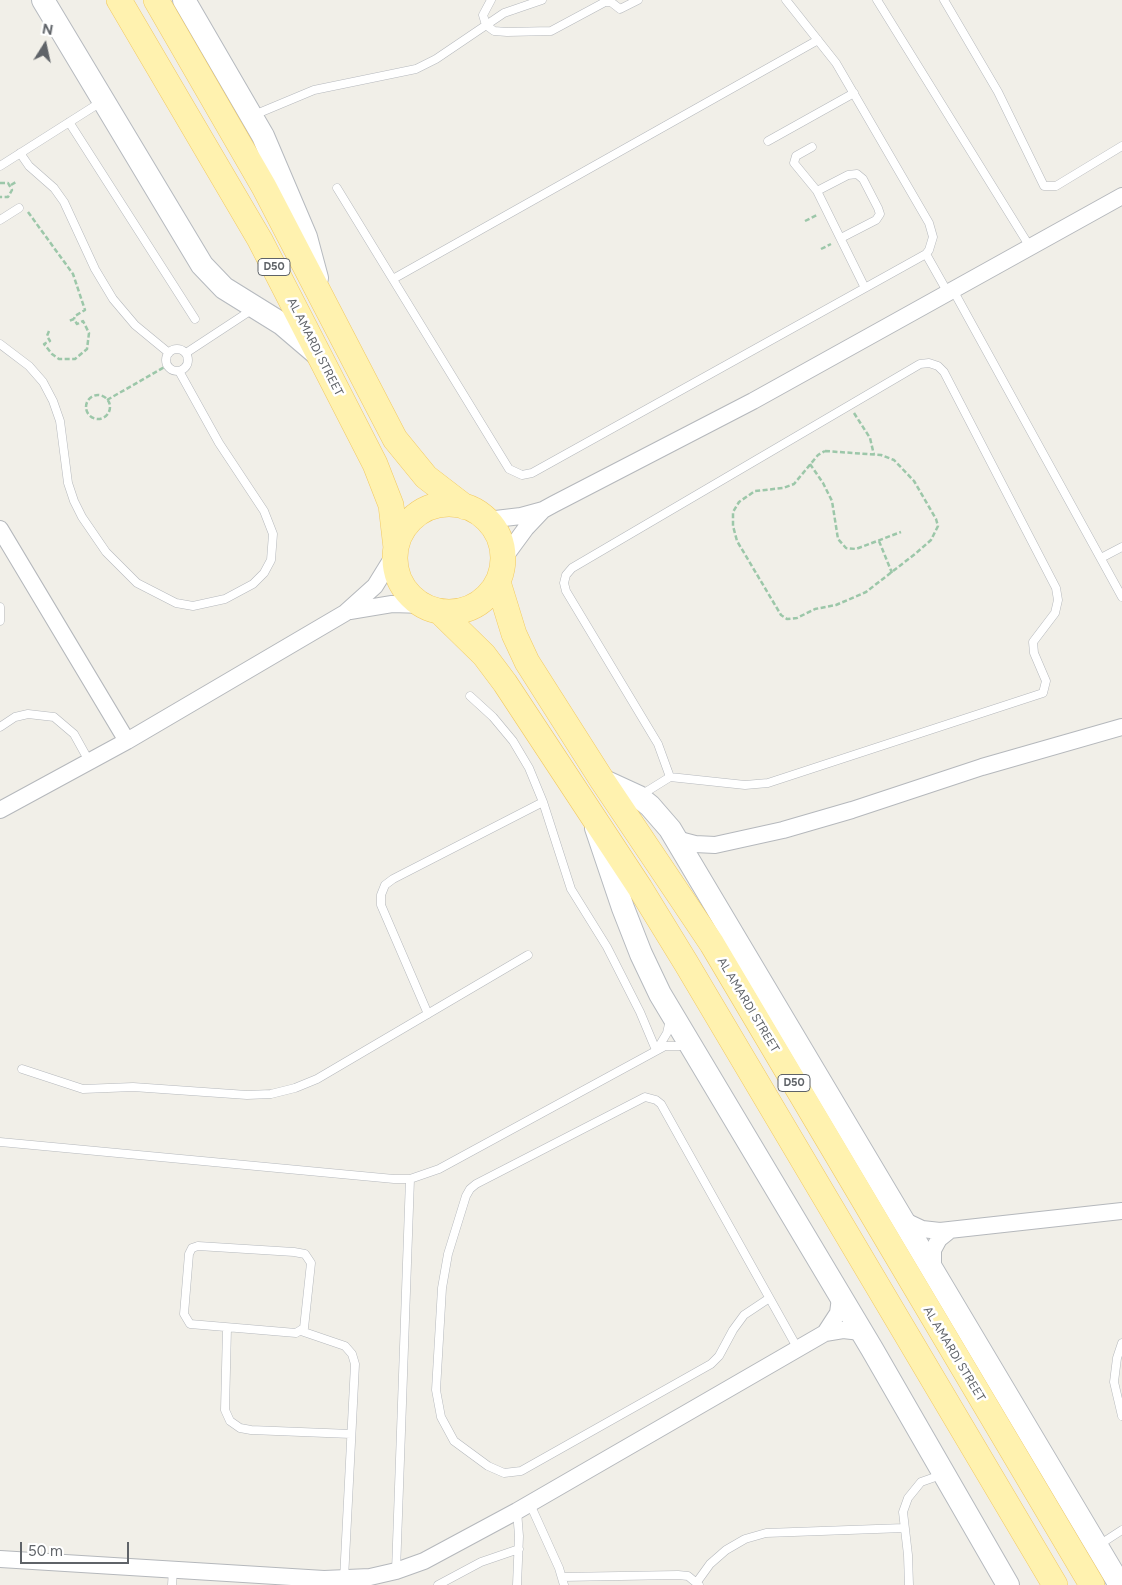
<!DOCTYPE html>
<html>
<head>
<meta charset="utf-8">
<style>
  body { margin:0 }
  #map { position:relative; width:1122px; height:1585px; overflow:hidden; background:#f1efe8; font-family:Figtree,sans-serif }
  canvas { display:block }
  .north { position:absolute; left:20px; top:20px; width:50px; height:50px; -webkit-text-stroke:4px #fff; paint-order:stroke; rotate:10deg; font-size:14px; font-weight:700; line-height:20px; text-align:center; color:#5f6368 }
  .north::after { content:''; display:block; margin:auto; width:18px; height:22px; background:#5f6368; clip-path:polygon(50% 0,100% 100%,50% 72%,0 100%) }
  .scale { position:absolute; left:20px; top:1542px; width:109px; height:22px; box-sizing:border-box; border:2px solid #5f6368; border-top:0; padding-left:6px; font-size:15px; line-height:18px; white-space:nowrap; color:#5f6368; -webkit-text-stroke:4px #fff; paint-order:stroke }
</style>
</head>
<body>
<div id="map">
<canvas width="1122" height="1585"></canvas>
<div class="north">N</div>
<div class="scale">50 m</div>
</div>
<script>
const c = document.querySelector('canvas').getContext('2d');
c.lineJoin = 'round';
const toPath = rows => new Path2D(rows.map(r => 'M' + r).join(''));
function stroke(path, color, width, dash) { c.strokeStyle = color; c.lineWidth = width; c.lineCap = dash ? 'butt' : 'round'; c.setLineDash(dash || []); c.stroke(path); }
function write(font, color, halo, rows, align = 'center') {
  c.font = font + ' Figtree,sans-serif'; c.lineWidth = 5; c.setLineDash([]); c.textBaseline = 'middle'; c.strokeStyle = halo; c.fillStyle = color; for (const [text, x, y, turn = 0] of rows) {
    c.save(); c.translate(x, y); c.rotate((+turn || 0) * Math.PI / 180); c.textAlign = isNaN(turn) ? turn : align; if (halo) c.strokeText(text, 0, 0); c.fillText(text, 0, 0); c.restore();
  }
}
const lane = toPath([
  [491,0,483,15,486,25,494,31,507,32,551,31,605,2,611,2,620,9,638,0],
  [877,0,1030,247],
  [944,0,998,92,1044,186,1056,186,1122,146],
  [254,115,314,90,416,69,436,59,504,13,542,0],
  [69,122,195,319],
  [768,141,854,93],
  [812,147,796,156,794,163,817,191,865,288],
  [20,153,29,166,54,188,64,202,95,269,113,299,135,325,169,353],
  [0,166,101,102],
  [337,188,509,469,522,475,532,473,926,254,929,250,933,237,929,223,836,63,786,0],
  [817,191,848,175,857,174,863,179,878,208,880,214,876,220,841,238],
  [0,220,19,208],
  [926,254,948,293],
  [393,279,818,40],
  [953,290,1122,597],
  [0,344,29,366,43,382,53,401,60,421,68,483,74,501,82,517,106,552,137,583,176,603,193,606,225,599,253,584,264,573,271,560,273,534,264,511,219,443,179,371],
  '166 360a11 11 0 1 1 22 0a11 11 0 1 1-22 0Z',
  [186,353,253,309],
  [1101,558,1122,547],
  [0,607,0,621],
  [470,696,493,717,513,741,529,768,543,802,571,889,607,947,640,1012,656,1050],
  [0,727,15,717,28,714,54,717,74,734,89,761],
  [641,795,670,777,745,785,768,783,1043,693,1046,681,1034,653,1033,642,1055,613,1058,600,1056,588,944,372,938,366,929,363,920,364,572,568,566,575,564,583,566,591,658,744,670,777],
  [428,1014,381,905,381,895,385,885,393,879,543,802],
  [658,1048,667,1033,670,1020],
  [22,1069,83,1089,133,1087,247,1095,271,1094,295,1088,317,1079,528,955],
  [0,1142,394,1179,410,1179,439,1169,665,1046,685,1046],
  [198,1246,294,1252,305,1254,311,1263,304,1328,296,1333,190,1324,184,1314,189,1254,192,1248,198,1246],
  [768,1299,744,1315,733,1330,719,1356,711,1364,521,1471,504,1473,488,1466,454,1441,441,1417,436,1390,442,1288,448,1254,466,1196,470,1189,476,1184,645,1097,656,1100,661,1104,798,1349],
  [227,1328,225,1410,230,1421,240,1428,251,1430,351,1434],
  [301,1331,345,1346,352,1354,355,1364,344,1579],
  [1122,1343,1117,1358,1114,1382,1122,1416],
  [530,1504,559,1568,564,1585],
  [517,1511,519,1536,517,1585],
  [1099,1545,1122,1530],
  [396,1571,410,1179],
  [562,1577,678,1575,688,1576,699,1585],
  [697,1582,710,1564,726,1550,745,1539,766,1533,904,1528],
  [172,1585,173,1569],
  [438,1585,481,1562,519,1549],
  [909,1585,908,1555,903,1512,908,1498,921,1482,941,1475]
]);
const street = toPath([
  [487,520,521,516,543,510,554,504,753,401,1122,196],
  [0,529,127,741],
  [504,558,526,528,543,510],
  [350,611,392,604,423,605],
  [0,810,127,741,345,613,375,586,396,552],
  [676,839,695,844,715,845,783,830,852,810,982,767,1122,727],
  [905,1221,922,1229,940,1231,1122,1211],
  [933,1270,933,1250,939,1239,949,1231],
  [825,1333,843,1330,861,1332],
  [0,1559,324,1579,370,1577,396,1571,424,1561,517,1511,825,1333,838,1313,840,1298]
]);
const secondary = toPath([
  [43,0,202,265,224,288,282,324,316,353],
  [184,0,263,136,306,237,317,278],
  [602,780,639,797,650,806,670,829,1120,1585],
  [596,828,623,908,641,954,660,994,872,1349,1008,1585]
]);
const primary = toPath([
  [119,0,260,240,375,464,391,505,396,548],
  [156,0,264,187,395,439,426,477,465,507],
  '395 558a54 54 0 1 1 108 0a54 54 0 1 1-108 0Z',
  [498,582,514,634,527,662,602,780,712,944,1092,1585],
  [439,611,484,655,505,683,640,888,686,963,1055,1585]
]);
stroke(lane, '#b5b8bc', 9);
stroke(street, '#b5b8bc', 18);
stroke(secondary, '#b6babf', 24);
stroke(primary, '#f2c960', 26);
stroke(toPath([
  [0,183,8,183,12,190,8,197,0,197],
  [11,185,16,182],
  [28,212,73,274,85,310,75,316,74,319],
  [805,221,817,215],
  [821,249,831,244],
  [49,331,47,336,50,341,44,344,52,354,59,359,75,359,87,349,89,333,83,321,77,324,74,319,69,321],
  '86 407a12 12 0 1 1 24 0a12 12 0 1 1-24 0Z',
  [107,400,168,365],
  [854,413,870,438,874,455],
  [825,451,881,455,894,460,914,481,936,519,938,526,931,540,915,554,866,592,836,605,815,609,797,618,787,619,781,615,737,541,733,526,733,512,739,502,755,491,783,488,794,484,818,455,825,451],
  [810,464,823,483,832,501,838,539,846,548,856,549,901,532],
  [879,541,892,573]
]), '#9cc7a9', 2.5, [5, 2.5]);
stroke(lane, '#fff', 8);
stroke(street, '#fff', 16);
stroke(secondary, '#fff', 22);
stroke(primary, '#fff2af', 25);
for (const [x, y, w] of [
  [274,267,32],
  [794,1083,32]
]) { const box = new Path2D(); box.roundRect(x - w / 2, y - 8.5, w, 17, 4); c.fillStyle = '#fff'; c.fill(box); stroke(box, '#5f6368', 1); }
write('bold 11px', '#5f6368', null, [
  ["D50",274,267],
  ["D50",794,1083]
]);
write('12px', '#5f6368', '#fff', [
  ["AL AMARDI STREET",315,347,63],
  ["AL AMARDI STREET",748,1005,59],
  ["AL AMARDI STREET",954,1354,59]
]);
</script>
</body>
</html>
